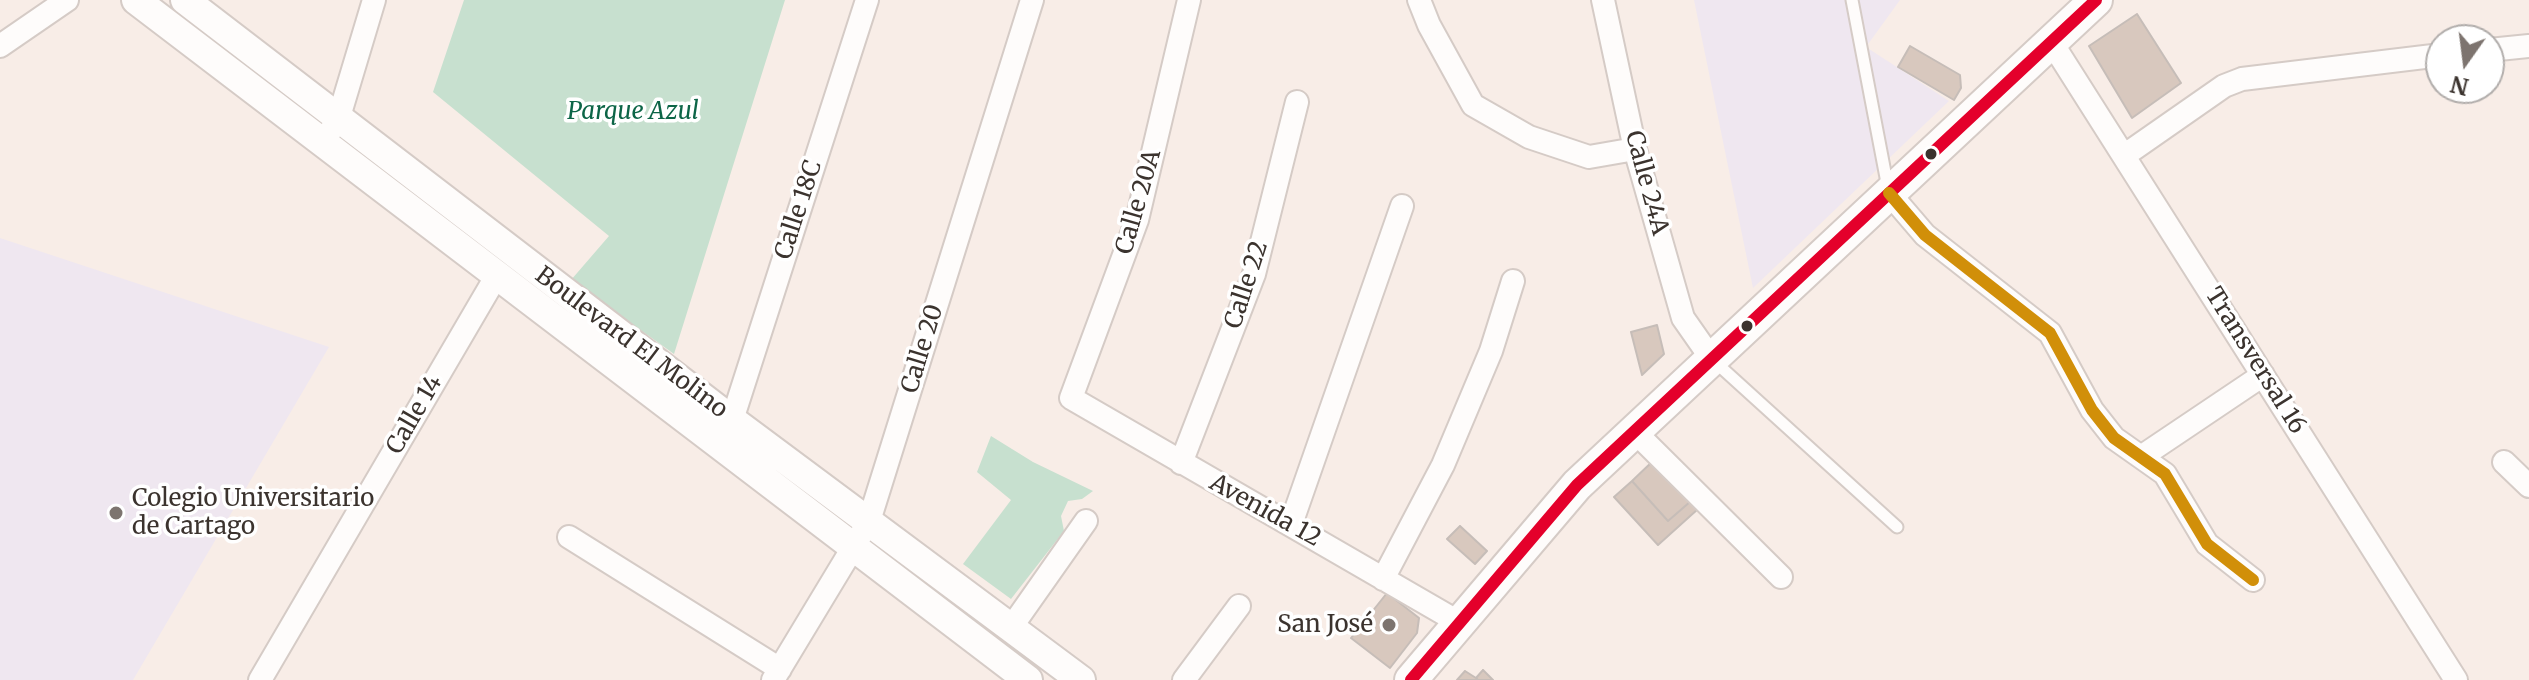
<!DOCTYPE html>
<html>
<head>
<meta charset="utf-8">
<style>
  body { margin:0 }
  #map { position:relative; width:2529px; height:680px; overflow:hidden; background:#f8ede7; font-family:Merriweather,serif }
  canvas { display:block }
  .north { position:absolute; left:2425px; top:24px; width:80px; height:80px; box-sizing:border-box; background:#fff; border:2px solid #b1adab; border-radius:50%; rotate:194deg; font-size:22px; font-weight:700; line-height:32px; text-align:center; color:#3b332e }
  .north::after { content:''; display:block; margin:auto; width:28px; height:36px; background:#7d746f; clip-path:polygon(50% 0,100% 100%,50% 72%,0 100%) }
</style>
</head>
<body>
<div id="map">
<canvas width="2529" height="680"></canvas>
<div class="north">N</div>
</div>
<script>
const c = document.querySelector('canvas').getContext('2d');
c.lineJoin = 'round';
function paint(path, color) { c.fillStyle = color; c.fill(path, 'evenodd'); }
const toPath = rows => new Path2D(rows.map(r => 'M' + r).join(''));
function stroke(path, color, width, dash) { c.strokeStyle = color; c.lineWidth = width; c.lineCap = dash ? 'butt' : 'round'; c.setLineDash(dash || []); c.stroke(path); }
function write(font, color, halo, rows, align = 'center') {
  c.font = font + ' Merriweather,serif'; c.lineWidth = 7; c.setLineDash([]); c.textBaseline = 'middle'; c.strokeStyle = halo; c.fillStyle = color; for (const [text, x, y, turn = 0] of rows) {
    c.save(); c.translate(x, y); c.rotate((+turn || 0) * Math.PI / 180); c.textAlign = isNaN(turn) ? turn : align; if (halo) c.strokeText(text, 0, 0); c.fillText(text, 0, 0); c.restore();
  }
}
paint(toPath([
  [1694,0,1900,0,1866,47,1949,101,1753,288],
  [0,238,329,347,133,680,0,680]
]), '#efe7f0');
paint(toPath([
  [464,0,785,0,674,354,571,280,609,236,433,92],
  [991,436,1033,462,1093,491,1082,499,1068,501,1061,516,1064,531,1011,599,963,564,1011,500,977,472]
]), '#c7e0cf');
const building = toPath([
  [2137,14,2181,83,2132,118,2089,46,2137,14],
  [1910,46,1960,75,1961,88,1954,100,1898,67,1910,46],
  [1657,325,1664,354,1642,375,1631,332,1657,325],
  [1655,459,1691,501,1668,521,1632,481,1655,459],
  [1632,481,1668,521,1691,501,1698,509,1658,545,1614,497,1632,481],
  [1460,526,1487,551,1475,564,1447,539,1460,526],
  [1387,593,1419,618,1417,633,1390,668,1351,638,1387,593],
  [1483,670,1493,680,1478,680,1476,678,1483,670],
  [1465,671,1476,678,1478,680,1457,680,1465,671]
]);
paint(building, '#d8c8be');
stroke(building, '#c6bdb8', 2);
const service = toPath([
  [1852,0,1888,188],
  [1714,361,1897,527]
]);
const minor = toPath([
  [1189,0,1137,220,1071,398,1460,623],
  [1419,0,1429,25,1473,105,1529,137,1589,157,1635,149],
  [1603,0,1635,149,1683,318,1711,358],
  [2052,43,2456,680],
  [0,46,67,0],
  [2489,50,2529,46],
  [331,130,338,120,374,0],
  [2125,155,2224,86,2242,79,2441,55],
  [1889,193,1925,235,2050,333,2092,410,2114,438,2165,474,2207,544,2253,580],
  [732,420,867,0],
  [1635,432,1781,577],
  [2141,457,2263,375],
  [2504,462,2529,486],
  [1181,463,1254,274,1297,102],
  [1291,524,1402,206],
  [569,537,780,669],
  [1383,579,1443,465,1491,351,1513,281],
  [1010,629,1086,521],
  [260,680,497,275],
  [773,680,869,521,1032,0],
  [1184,680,1239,606]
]);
const tertiary = toPath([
  [136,0,1028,680],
  [185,0,732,420,1081,680]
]);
const secondary = toPath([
  [1411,680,1577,485,2096,0]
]);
stroke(service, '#d5cbc6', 15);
stroke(minor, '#d5cbc6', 26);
stroke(tertiary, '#d5cbc6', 32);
stroke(secondary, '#d5cbc6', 36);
stroke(service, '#fefcfb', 11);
stroke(minor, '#fefcfb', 22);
stroke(tertiary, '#fefcfb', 28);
stroke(secondary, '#fefcfb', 32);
stroke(toPath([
  [1411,680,1577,485,2096,0]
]), '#e4002b', 12);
stroke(toPath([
  [1889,193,1925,235,2050,333,2092,410,2114,438,2165,474,2207,544,2253,580]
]), '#d18f09', 12);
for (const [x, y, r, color] of [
  [1931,154,7,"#3b332e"],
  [1747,326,7,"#3b332e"],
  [116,513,8,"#7d746f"],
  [1389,625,8,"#7d746f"]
]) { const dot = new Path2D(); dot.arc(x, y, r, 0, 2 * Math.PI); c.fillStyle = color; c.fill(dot); stroke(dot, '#fff', 3); }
write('italic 24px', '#0c6547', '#fff', [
  ["Parque Azul",633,112]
]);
write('24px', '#3b332e', '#fff', [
  ["Calle 24A",1646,183,75],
  ["Calle 20A",1139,202,-74],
  ["Calle 18C",799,210,-72],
  ["Calle 22",1247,285,-72],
  ["Boulevard El Molino",631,343,37],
  ["Calle 20",923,349,-73],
  ["Transversal 16",2255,361,58],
  ["Calle 14",415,415,-60],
  ["Avenida 12",1265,511,29]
]);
write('24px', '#3b332e', '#fff', [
  ["Colegio Universitario",132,499],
  ["de Cartago",132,527],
  ["San José",1373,625,"right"]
], 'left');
</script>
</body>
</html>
